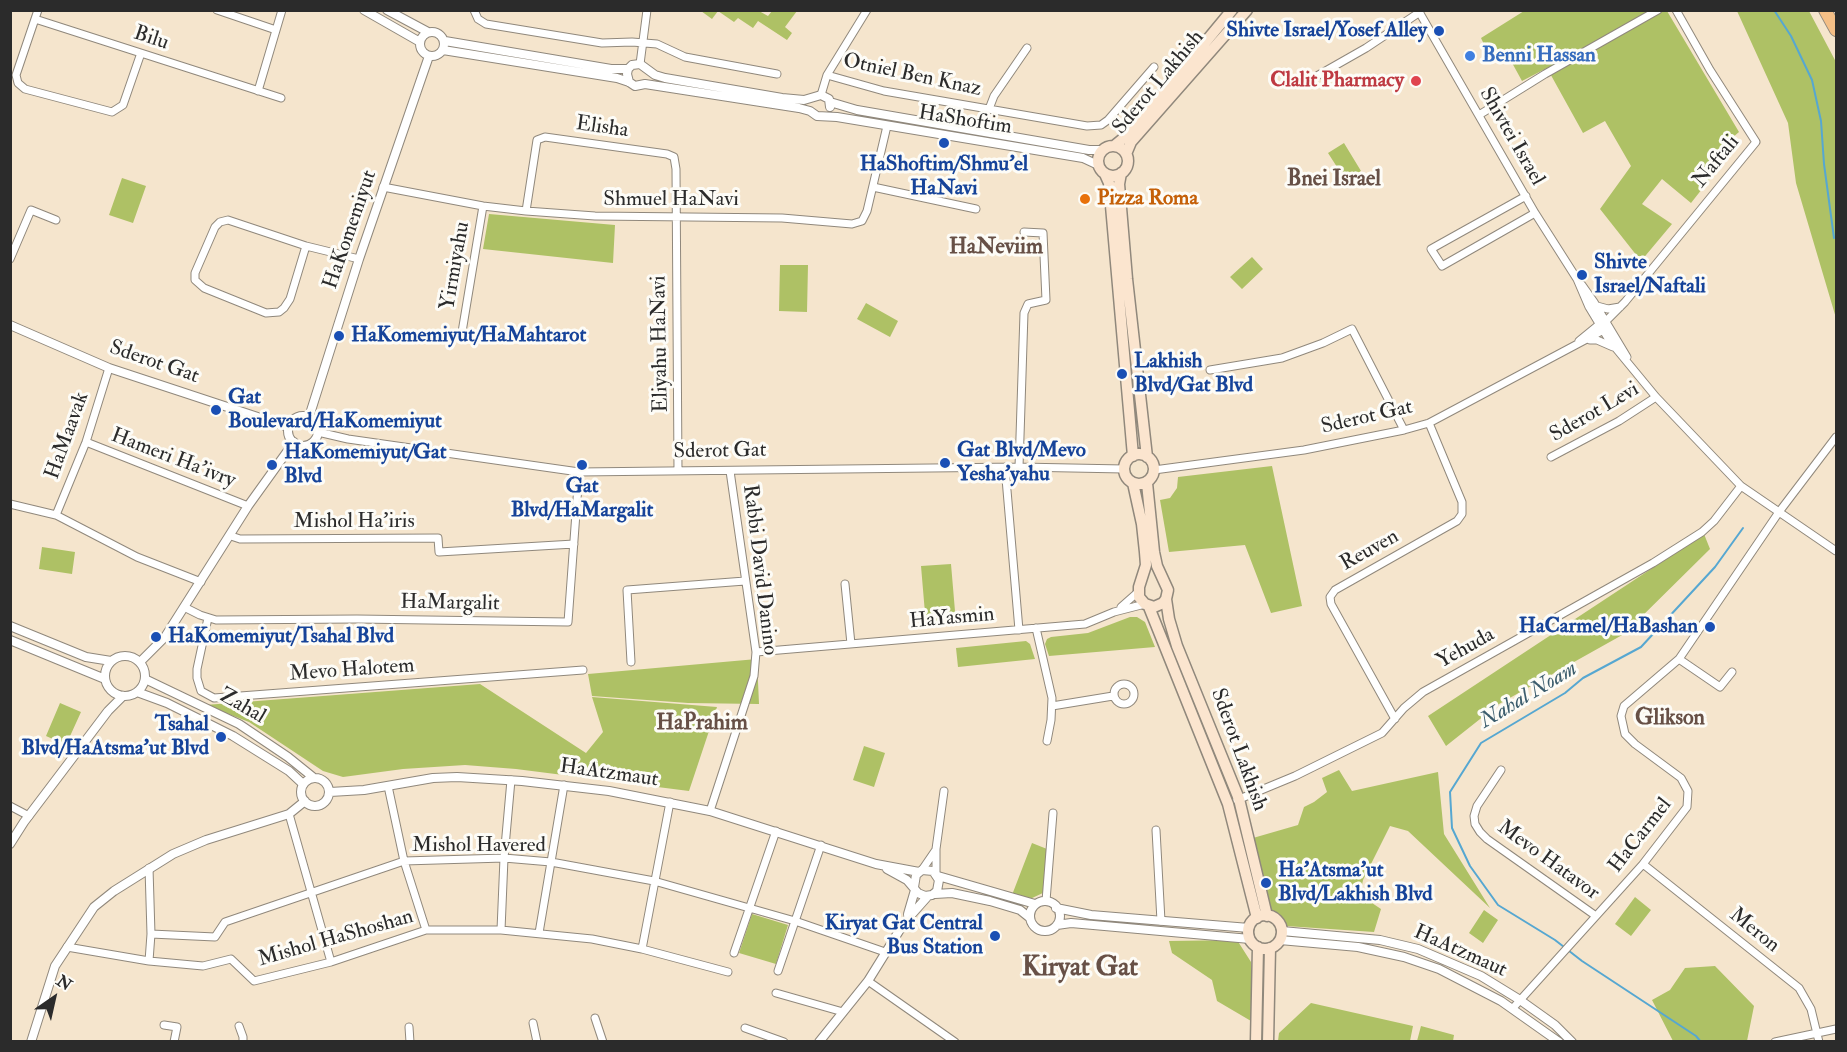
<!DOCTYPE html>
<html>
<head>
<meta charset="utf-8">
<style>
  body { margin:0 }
  #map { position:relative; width:1847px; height:1052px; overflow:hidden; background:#f5e5cd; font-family:"IM FELL Double Pica",serif }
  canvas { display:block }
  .frame { position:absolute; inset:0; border:12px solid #2b2b2b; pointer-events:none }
  .north { position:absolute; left:24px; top:968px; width:60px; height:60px; -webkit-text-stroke:4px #fdfcf7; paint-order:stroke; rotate:34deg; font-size:16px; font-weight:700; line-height:24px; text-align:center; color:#2b2b2b }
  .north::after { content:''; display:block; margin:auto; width:21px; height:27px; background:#2b2b2b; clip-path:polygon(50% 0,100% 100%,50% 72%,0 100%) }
</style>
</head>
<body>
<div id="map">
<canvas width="1847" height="1052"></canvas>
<div class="frame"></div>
<div class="north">N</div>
</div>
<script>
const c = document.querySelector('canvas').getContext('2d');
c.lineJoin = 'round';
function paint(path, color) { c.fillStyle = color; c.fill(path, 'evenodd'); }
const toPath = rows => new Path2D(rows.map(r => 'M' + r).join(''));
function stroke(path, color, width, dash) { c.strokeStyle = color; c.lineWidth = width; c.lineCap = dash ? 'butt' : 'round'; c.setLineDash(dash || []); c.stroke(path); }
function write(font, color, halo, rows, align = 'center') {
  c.font = font + ' "IM FELL Double Pica",serif'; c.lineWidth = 6; c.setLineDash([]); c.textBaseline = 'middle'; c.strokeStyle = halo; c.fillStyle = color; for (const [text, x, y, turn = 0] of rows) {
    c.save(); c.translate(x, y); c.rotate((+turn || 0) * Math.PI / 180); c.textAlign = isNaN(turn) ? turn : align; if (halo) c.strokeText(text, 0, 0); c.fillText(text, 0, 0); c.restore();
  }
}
paint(toPath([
  [701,11,759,11,768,16,772,11,797,11,785,27,792,33,787,40,758,21,753,28,738,18,734,22,718,11,712,19],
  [1524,11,1667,11,1739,132,1710,157,1717,170,1691,203,1662,179,1642,204,1672,224,1641,261,1600,209,1631,166,1605,121,1583,133,1547,68,1522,81,1505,50,1490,57,1481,38],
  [1737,11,1809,11,1836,62,1836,318,1796,183,1788,123],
  [1344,143,1361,171,1346,181,1328,153],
  [122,178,146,186,133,223,109,215],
  [489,214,615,225,613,263,483,249],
  [1252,257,1263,269,1242,289,1230,277],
  [780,265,808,265,807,312,779,311],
  [866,303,898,321,890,337,857,319],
  [1272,466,1302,606,1271,613,1245,545,1169,552,1160,500,1170,498,1177,488,1178,477],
  [1704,534,1710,549,1624,634,1499,704,1446,746,1428,716],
  [42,547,75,552,72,574,39,569],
  [951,564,956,623,926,625,921,566],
  [1130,617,1137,617,1145,622,1155,647,1049,656,1045,644,1047,639,1051,637,1088,633],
  [1026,641,1030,644,1035,659,958,667,956,648],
  [757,659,759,704,688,703,592,696,588,674],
  [480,684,586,753,603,732,592,697,717,707,689,791,516,769,465,765,403,769,343,777,323,771,249,722,205,705],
  [60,703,81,712,66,745,46,736],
  [864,746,885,753,874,787,853,780],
  [1339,770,1352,791,1438,772,1444,834,1490,908,1408,831,1390,826,1363,880,1360,895,1381,909,1374,932,1286,926,1281,918,1271,912,1253,838,1298,825,1304,807,1314,802,1327,792,1322,778],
  [1032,843,1047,849,1045,892,1030,899,1012,895],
  [1635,897,1651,910,1631,936,1615,924],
  [1484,910,1498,920,1483,943,1469,933],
  [752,914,788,925,776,964,739,953],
  [1237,940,1251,962,1251,1021,1217,1001,1212,980,1172,953,1169,941],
  [1715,966,1754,1006,1747,1041,1673,1041,1652,1000,1670,990,1685,968],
  [1311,1003,1413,1026,1410,1041,1278,1041,1279,1033],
  [1421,1026,1454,1035,1453,1041,1417,1041]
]), '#aec165');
stroke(toPath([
  [1774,10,1791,36,1812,80,1821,121,1824,164,1834,238],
  [1701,1042,1696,1036,1582,961,1555,940,1498,905,1470,866,1452,828,1450,792,1481,743,1565,693,1583,678,1641,647,1715,567,1743,528]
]), '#56a7d1', 2);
const minor = toPath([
  [38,10,16,75,18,83,25,89,112,112,123,105,141,53],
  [217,10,276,30],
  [474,10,478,19,486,24,602,43,632,42,657,44,685,57,777,74],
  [1418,10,1535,213,1577,279,1589,307,1609,340,1656,397,1741,486,1836,551],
  [35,19,281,98],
  [640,64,647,10],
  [827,75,884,91,1087,126,1101,125,1108,120,1154,67],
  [1308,81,1366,48,1420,12],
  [258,91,282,10],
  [821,95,827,75,867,10],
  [989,109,994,96,1027,48],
  [1479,115,1545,74,1658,10],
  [383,187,483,206,526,211,595,216,782,218,852,224,862,221,867,211,887,126],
  [873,187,976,209],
  [1526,196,1431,249,1442,266,1535,213],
  [526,211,537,140,545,137,667,154,674,157,676,169,678,470],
  [306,246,290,299,284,308,279,312,266,313,204,288,195,280,195,273,215,227,220,222,228,220,306,246,359,259],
  [10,259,31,210,56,220],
  [1582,285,1594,302,1627,357],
  [1597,306,1608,309,1620,307],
  [462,332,483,206],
  [1590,340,1597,340,1613,347],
  [1579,341,1601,323],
  [1210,370,1282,358,1323,343,1352,329,1404,430],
  [318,432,348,439,579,472,1019,467,1124,469],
  [86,442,248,506],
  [1551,457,1619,421,1656,397],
  [1005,467,1019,630],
  [1019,467,1024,313,1028,304,1046,300,1043,233,1024,232],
  [1154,470,1304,450,1404,430,1429,423,1600,332,1606,321,1625,302,1756,142,1710,70,1676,10],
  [10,504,56,515,137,557,201,582],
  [56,515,86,442,109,368],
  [231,536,240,539,438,538,439,552,574,544],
  [845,584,851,644],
  [184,607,200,615,216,620,357,619,568,622,579,472],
  [1121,607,1138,592],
  [208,618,197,669,197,678,201,691,214,698,583,670],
  [1036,628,1052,698,1051,720,1047,741],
  [756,652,1085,624,1114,612,1145,604],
  [1679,659,1720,687,1732,672],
  [631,662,627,590,745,581],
  '1114 694a10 10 0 1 1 20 0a10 10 0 1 1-20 0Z',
  [1052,706,1113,696],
  [1395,719,1331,604,1330,597,1335,590,1457,521,1462,514,1462,502,1429,423],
  [1501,770,1477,806,1474,816,1475,824,1480,832,1487,839,1596,916],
  [388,786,404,861,426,930],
  [1237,800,1295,776,1382,733,1404,708,1423,692,1653,563,1702,532,1714,521,1741,486],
  [10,806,29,816],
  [710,811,754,676,756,652,730,471],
  [289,814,331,962],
  [1156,830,1161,921],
  [1643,864,1799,988,1811,1009,1819,1042],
  [149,868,151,934,149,961],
  [922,870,935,851],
  [936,874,936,849,944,791],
  [1046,901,1053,813],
  [501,930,504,858,511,780],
  [539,933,564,785],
  [151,934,215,937,225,922,404,861,504,858,551,862,654,881,795,921,885,952],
  [67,947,149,961,203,966,231,959,254,981,331,962,426,930,501,930,592,939,642,949,728,972],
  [642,949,670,802],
  [734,953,776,831],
  [778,971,821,845],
  [868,981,955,1042],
  [776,993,843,1012],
  [1513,1008,1643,864,1687,807,1688,791,1681,778,1635,744,1625,734,1621,716,1624,706,1679,659,1779,512,1836,437],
  [595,1018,603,1042],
  [533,1023,537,1042],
  [164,1025,177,1027,174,1042],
  [239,1026,243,1037,243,1042],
  [409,1027,410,1042],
  [745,1028,784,1042],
  [1775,1042,1836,1029]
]);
const tertiary = toPath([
  [364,10,420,42],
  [387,10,428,32],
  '420 44a12 12 0 1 1 24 0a12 12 0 1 1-24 0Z',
  [445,41,611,69,628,69],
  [443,50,617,78,629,82,635,86,645,84,799,108,810,111,817,116,837,117,1083,158,1098,165],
  [629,82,627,74,628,69,632,65,640,64,655,75,665,78,782,98,804,100,821,95,829,99,830,107],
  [830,102,857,110,1089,150,1102,150],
  [10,325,109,368,288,427],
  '288 431a15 15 0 1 1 30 0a15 15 0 1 1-30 0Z',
  [309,417,359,259,429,56],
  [10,626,86,657,111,661],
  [10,640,105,679],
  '105 676a20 20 0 1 1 40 0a20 20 0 1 1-40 0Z',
  [140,662,165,637,248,506,294,442],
  [145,679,239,724,288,757,314,778],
  [137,692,167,703,233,736,289,771,303,784],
  '301 792a14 14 0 1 1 28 0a14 14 0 1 1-28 0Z',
  [330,792,364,790,433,778,457,777,522,781,609,791,710,811,876,864,919,872],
  [10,844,24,822,108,711,123,696],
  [887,869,907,880,918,893,925,896,932,895,937,891,939,880,933,871,922,870,916,875,914,887],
  [938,876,1035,904],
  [935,894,952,893,990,901,1020,910,1030,918],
  '1030 916a15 15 0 1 1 30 0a15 15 0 1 1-30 0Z',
  [1056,908,1091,915,1249,928],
  [908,914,915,890],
  [1057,925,1071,923,1250,939],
  [1282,931,1380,940,1418,949,1481,976,1520,1000,1555,1025,1572,1042],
  [1280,940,1358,947,1404,957,1439,969,1501,1001,1559,1042],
  [31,1042,55,966,94,907,114,891,173,854,206,840,289,814,305,801],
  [819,1042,868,981,904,923,928,896]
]);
const secondary = toPath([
  [1114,146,1125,137,1155,103,1232,10],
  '1098 161a15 15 0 1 1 30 0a15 15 0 1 1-30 0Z',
  [1126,154,1131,142,1247,10],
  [1121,173,1119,184,1127,279,1147,457],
  [1105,174,1109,183,1133,456],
  '1124 469a15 15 0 1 1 30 0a15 15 0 1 1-30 0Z',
  [1133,483,1142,524,1145,552,1146,565,1139,587,1139,597,1145,604,1154,607,1163,603,1166,599,1168,590,1157,566,1154,552,1147,483],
  [1166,599,1169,619,1177,646,1239,799,1267,916],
  [1149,607,1228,804,1257,918],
  '1248 932a17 17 0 1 1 34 0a17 17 0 1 1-34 0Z',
  [1256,1042,1258,947],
  [1268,1042,1270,948]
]);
const trunk = toPath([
  [1825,10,1836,30]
]);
stroke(minor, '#90887c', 9);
stroke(tertiary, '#90887c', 10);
stroke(secondary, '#90887c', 13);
stroke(trunk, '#90887c', 14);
stroke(minor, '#fff', 7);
stroke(tertiary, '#fff', 8);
stroke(secondary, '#fbe5cf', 10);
stroke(trunk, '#f5bf86', 12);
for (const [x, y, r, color] of [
  [1439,31,6,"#1a4fb4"],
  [1470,56,6,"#3f7fe0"],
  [1416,81,6,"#e0444e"],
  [944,143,6,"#1a4fb4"],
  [1085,199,6,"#e8710a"],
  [1582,275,6,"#1a4fb4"],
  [339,336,6,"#1a4fb4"],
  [1122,374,6,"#1a4fb4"],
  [216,410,6,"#1a4fb4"],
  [945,463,6,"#1a4fb4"],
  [272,465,6,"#1a4fb4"],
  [582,465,6,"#1a4fb4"],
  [1710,627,6,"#1a4fb4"],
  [156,637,6,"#1a4fb4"],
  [221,737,6,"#1a4fb4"],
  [1266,883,6,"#1a4fb4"],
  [995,936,6,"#1a4fb4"]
]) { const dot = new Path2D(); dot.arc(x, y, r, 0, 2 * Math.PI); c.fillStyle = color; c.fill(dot); stroke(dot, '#fdfcf7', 2); }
write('bold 21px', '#164399', '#fdfcf7', [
  ["Shivte Israel/Yosef Alley",1427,31,"right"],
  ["HaShoftim/Shmu'el",944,165,"center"],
  ["HaNavi",944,189,"center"],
  ["Shivte",1594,263],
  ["Israel/Naftali",1594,287],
  ["HaKomemiyut/HaMahtarot",351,336],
  ["Lakhish",1134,362],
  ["Blvd/Gat Blvd",1134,386],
  ["Gat",228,398],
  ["Boulevard/HaKomemiyut",228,422],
  ["Gat Blvd/Mevo",957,451],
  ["Yesha'yahu",957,475],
  ["HaKomemiyut/Gat",284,453],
  ["Blvd",284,477],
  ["Gat",582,487,"center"],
  ["Blvd/HaMargalit",582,511,"center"],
  ["HaCarmel/HaBashan",1698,627,"right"],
  ["HaKomemiyut/Tsahal Blvd",168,637],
  ["Tsahal",209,725,"right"],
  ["Blvd/HaAtsma'ut Blvd",209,749,"right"],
  ["Ha'Atsma'ut",1278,871],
  ["Blvd/Lakhish Blvd",1278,895],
  ["Kiryat Gat Central",983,924,"right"],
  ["Bus Station",983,948,"right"]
], 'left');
write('21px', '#2b2b2b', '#fdfcf7', [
  ["Bilu",151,39,18],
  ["Otniel Ben Knaz",912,76,12],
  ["Sderot Lakhish",1159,83,-50],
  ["HaShoftim",965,121,9],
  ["Elisha",602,128,8],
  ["Shivtei Israel",1511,137,60],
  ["Naftali",1717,162,-51],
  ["Shmuel HaNavi",671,200],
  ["HaKomemiyut",351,230,-71],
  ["Yirmiyahu",456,266,-80],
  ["Eliyahu HaNavi",661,344,-91],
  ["Sderot Gat",154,363,19],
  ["Sderot Levi",1595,413,-30],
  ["Sderot Gat",1367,418,-13],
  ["HaMaavak",68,436,-70],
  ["Sderot Gat",720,452,-1],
  ["Hameri Ha'ivry",173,459,21],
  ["Mishol Ha'iris",354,522],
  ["Reuven",1370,551,-29],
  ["Rabbi David Danino",759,570,83],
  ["HaMargalit",450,604,1],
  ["HaYasmin",952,619,-5],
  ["Yehuda",1466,649,-29],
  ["Mevo Halotem",352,671,-4],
  ["Zahal",242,707,30],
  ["Sderot Lakhish",1238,750,70],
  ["HaAtzmaut",609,774,8],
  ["HaCarmel",1641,836,-52],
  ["Mishol Havered",479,846],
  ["Mevo Hatavor",1548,861,36],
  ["Meron",1754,931,39],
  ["Mishol HaShoshan",336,939,-16],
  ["HaAtzmaut",1460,952,24]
]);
write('bold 21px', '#366cbe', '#fdfcf7', [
  ["Benni Hassan",1482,56]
], 'left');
write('bold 21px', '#be3a42', '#fdfcf7', [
  ["Clalit Pharmacy",1404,81]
], 'right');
write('bold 21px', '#c56008', '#fdfcf7', [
  ["Pizza Roma",1097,199]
], 'left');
write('bold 22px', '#675046', '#fdfcf7', [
  ["Bnei Israel",1334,180],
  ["HaNeviim",996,248],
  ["Glikson",1670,719],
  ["HaPrahim",702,724]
]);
write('italic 22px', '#3c5d6d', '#fdfcf7', [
  ["Nahal Noam",1529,696,-31]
]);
write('bold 27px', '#675046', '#fdfcf7', [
  ["Kiryat Gat",1080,969]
]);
</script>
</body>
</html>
